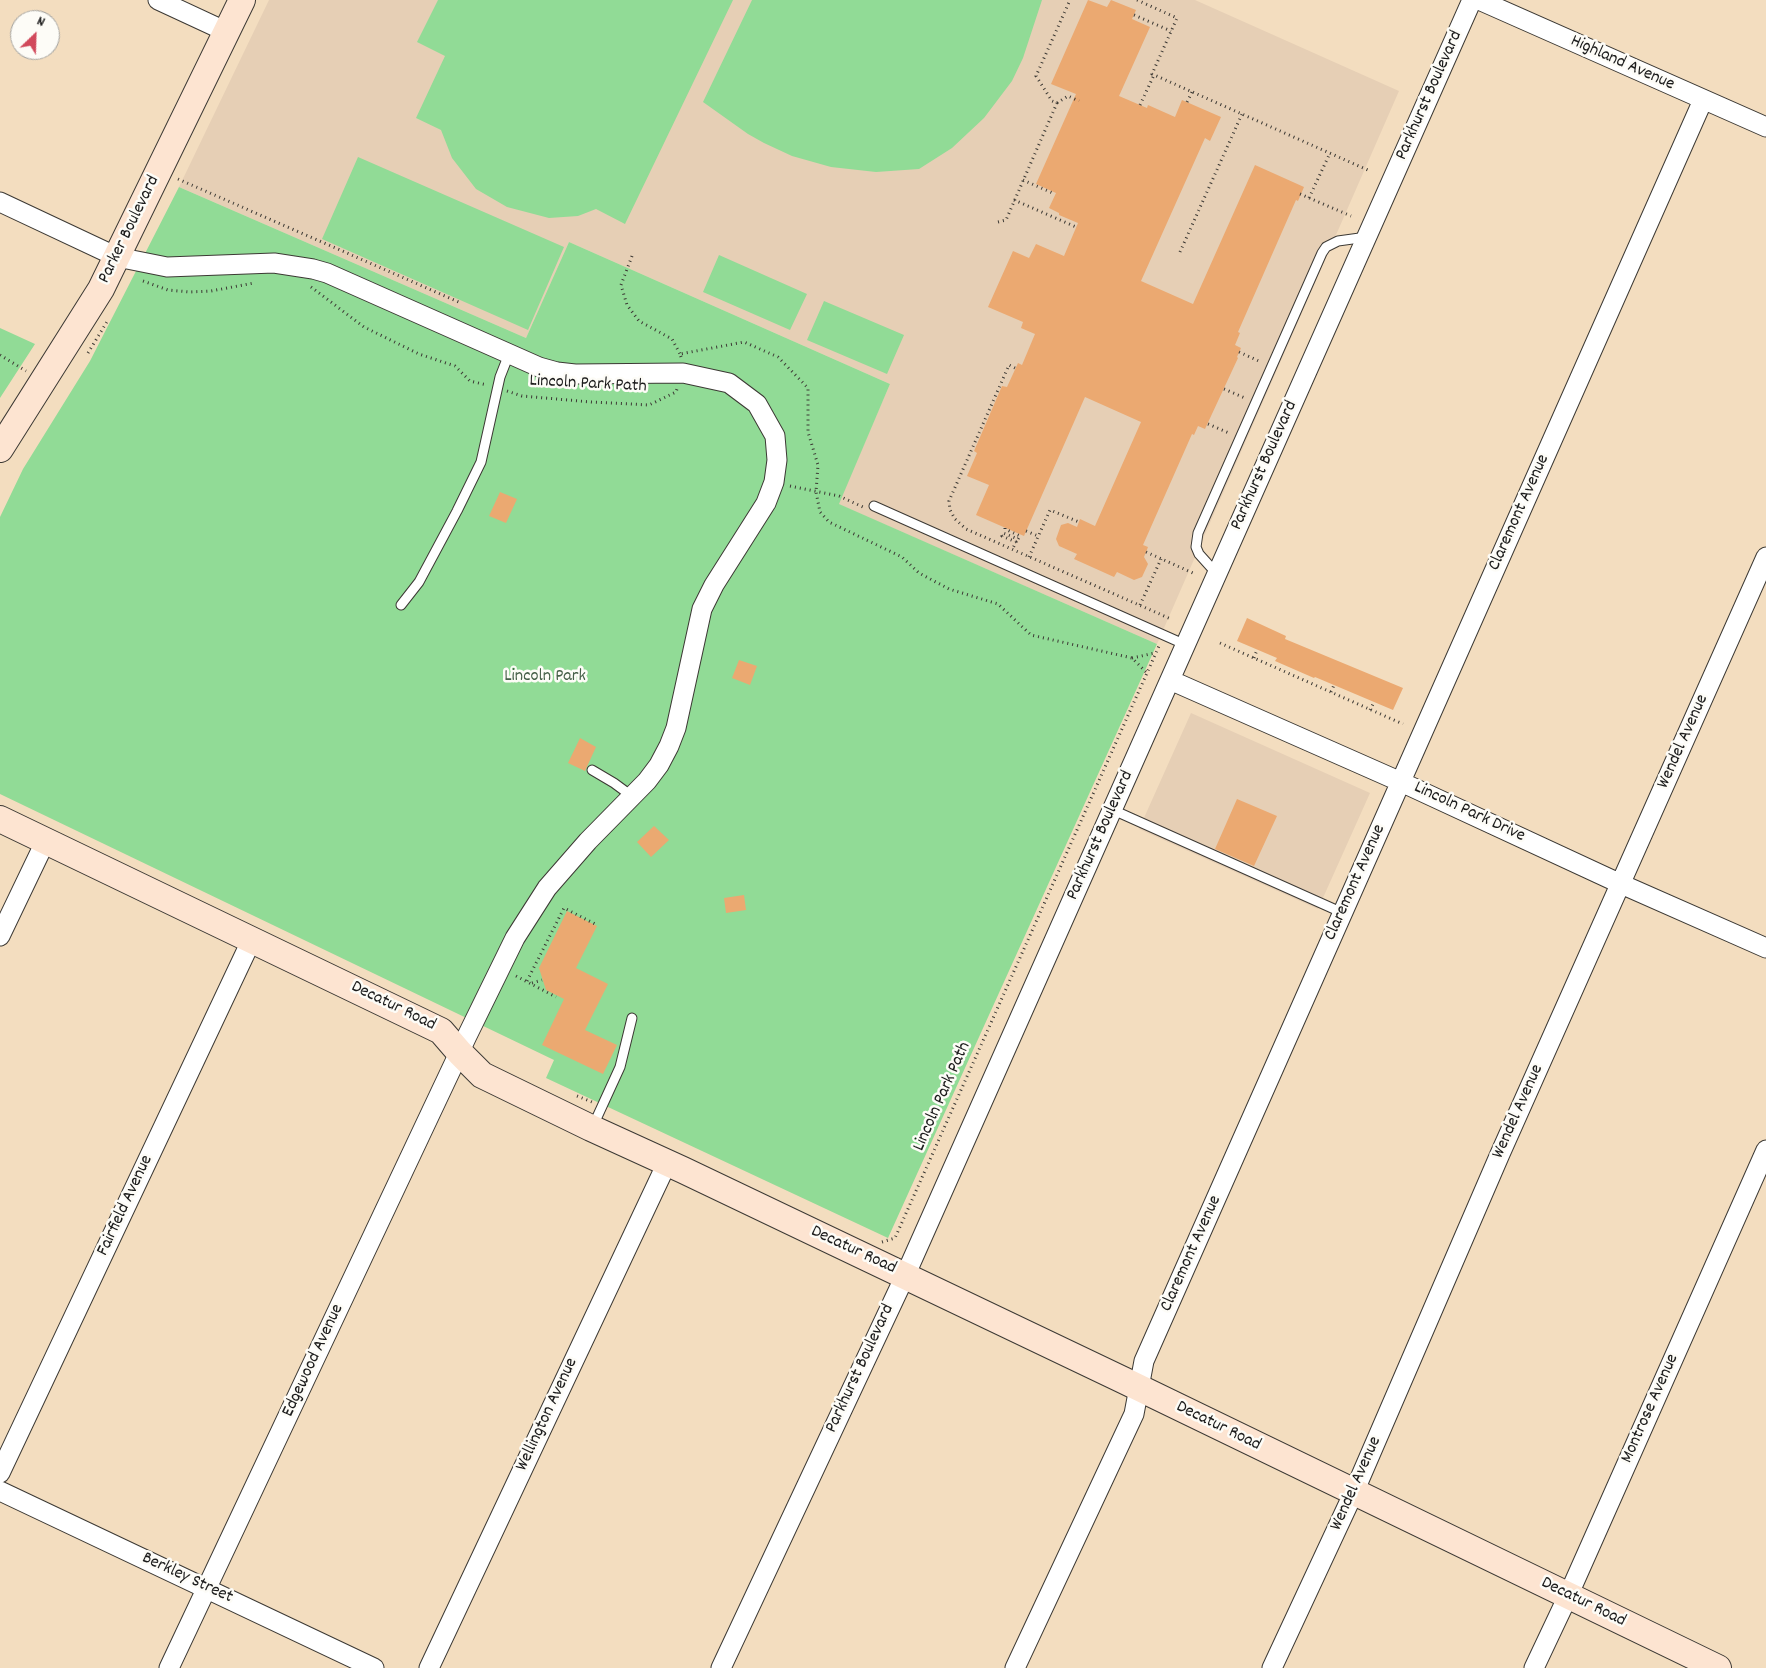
<!DOCTYPE html>
<html>
<head>
<meta charset="utf-8">
<style>
  body { margin:0 }
  #map { position:relative; width:1766px; height:1668px; overflow:hidden; background:#f3ddbf; font-family:Dekko,sans-serif }
  canvas { display:block }
  .north { position:absolute; left:10px; top:10px; width:50px; height:50px; box-sizing:border-box; background:#fdfcf7; border:1px solid #a3a29f; border-radius:50%; rotate:24deg; font-size:14px; font-weight:700; line-height:20px; text-align:center; color:#1c1c1c }
  .north::after { content:''; display:block; margin:auto; width:18px; height:22px; background:#d1495b; clip-path:polygon(50% 0,100% 100%,50% 72%,0 100%) }
</style>
</head>
<body>
<div id="map">
<canvas width="1766" height="1668"></canvas>
<div class="north">N</div>
</div>
<script>
const c = document.querySelector('canvas').getContext('2d');
c.lineJoin = 'round';
function paint(path, color) { c.fillStyle = color; c.fill(path, 'evenodd'); }
const toPath = rows => new Path2D(rows.map(r => 'M' + r).join(''));
function stroke(path, color, width, dash) { c.strokeStyle = color; c.lineWidth = width; c.lineCap = dash ? 'butt' : 'round'; c.setLineDash(dash || []); c.stroke(path); }
function write(font, color, halo, rows, align = 'center') {
  c.font = font + ' Dekko,sans-serif'; c.lineWidth = 5; c.setLineDash([]); c.textBaseline = 'middle'; c.strokeStyle = halo; c.fillStyle = color; for (const [text, x, y, turn = 0] of rows) {
    c.save(); c.translate(x, y); c.rotate((+turn || 0) * Math.PI / 180); c.textAlign = isNaN(turn) ? turn : align; if (halo) c.strokeText(text, 0, 0); c.fillText(text, 0, 0); c.restore();
  }
}
paint(toPath([
  [269,0,1195,0,1399,91,1157,644,838,504,890,384,569,242,526,338,179,187],
  [1191,713,1370,793,1318,909,1139,829]
]), '#e6cfb5');
paint(toPath([
  [438,0,733,0,625,224,596,209,578,216,549,218,507,207,476,189,452,158,441,130,416,118,445,56,417,42],
  [752,0,1042,0,1023,58,1012,81,984,118,952,148,919,169,876,172,831,167,792,156,764,143,748,134,703,102],
  [358,157,564,247,528,330,322,239],
  [179,187,526,338,569,242,890,384,839,504,1157,644,888,1238,546,1078,554,1060,0,794,0,517,23,469,90,361],
  [719,255,807,294,790,330,703,292],
  [824,301,904,335,887,374,807,340],
  [0,328,35,344,0,398]
]), '#91db96');
paint(toPath([
  [1088,0,1107,7,1111,0,1136,10,1132,19,1150,27,1119,96,1147,108,1148,105,1175,117,1182,100,1221,117,1210,141,1205,138,1141,281,1193,304,1255,165,1304,187,1298,201,1296,200,1238,332,1240,333,1235,345,1241,348,1237,357,1238,358,1205,429,1198,426,1194,435,1192,434,1143,545,1148,547,1144,557,1148,564,1142,577,1134,580,1117,572,1114,577,1074,559,1077,554,1059,546,1056,539,1061,525,1068,523,1077,527,1080,519,1095,526,1141,422,1085,397,1024,536,976,515,989,485,967,476,977,453,974,451,1002,386,1007,387,1018,363,1022,365,1035,334,1021,328,1023,322,988,307,1013,251,1029,258,1036,244,1064,256,1078,223,1059,215,1059,213,1049,208,1056,193,1036,184,1076,94,1051,84],
  [500,492,517,499,506,523,489,516],
  [1247,618,1286,636,1285,639,1403,688,1393,710,1315,677,1314,678,1275,661,1277,658,1237,641],
  [739,660,757,666,750,685,732,678],
  [580,738,596,747,585,771,568,763],
  [1237,799,1277,816,1254,866,1215,849],
  [654,826,669,840,651,857,637,842],
  [744,895,746,910,726,913,724,898],
  [567,911,597,926,576,968,608,984,585,1030,617,1045,603,1074,542,1045,564,999,546,990,539,968]
]), '#eba971');
const lane = toPath([
  [874,506,1186,645],
  [1217,574,1199,554,1196,547,1198,533,1322,253,1326,247,1338,241,1367,237],
  [401,605,419,582,457,511,481,462,500,377,509,354],
  [592,770,614,783,633,797],
  [1113,810,1343,913],
  [593,1126,620,1067,632,1018]
]);
const street = toPath([
  [158,0,227,32],
  [1479,0,1766,127],
  [0,202,117,257,167,267,274,263,313,269,327,273,539,367,557,372,575,374,683,373,729,383,757,404,775,436,777,460,774,482,766,503,714,585,702,609,676,728,669,746,659,765,647,781,588,841,547,888,515,938,467,1036,169,1668],
  [1170,680,1401,782,1621,884,1766,948],
  [0,936,46,840],
  [0,1473,252,939],
  [0,1491,374,1668],
  [429,1668,667,1163],
  [721,1668,905,1276,1472,0],
  [1015,1668,1134,1414,1144,1361,1703,100],
  [1272,1668,1354,1492,1500,1154,1766,557],
  [1534,1668,1568,1596,1766,1150]
]);
const secondary = toPath([
  [0,449,101,289,242,0],
  [0,819,441,1031,460,1053,482,1075,591,1128,683,1170,1123,1380,1718,1668]
]);
stroke(lane, '#3c3934', 11);
stroke(street, '#3c3934', 21);
stroke(secondary, '#3c3934', 28);
stroke(toPath([
  [1137,0,1177,18,1152,74,1370,171],
  [1134,15,1171,31],
  [1187,102,1192,92],
  [1057,103,1068,96,1079,101],
  [1140,105,1154,75],
  [178,179,461,303],
  [1023,180,1055,194],
  [1300,194,1351,216],
  [1309,198,1330,153],
  [1014,200,1076,227],
  [998,222,1006,220,1057,103,1052,101,1036,76,1070,0],
  [1180,252,1242,114],
  [632,256,621,285,627,305,639,321,672,339,680,354],
  [143,281,168,290,189,292,211,291,254,283],
  [311,287,364,327,419,354,455,366,470,381,487,385],
  [1239,352,1261,362],
  [88,353,108,320],
  [0,355,26,371],
  [681,357,680,354,744,342,778,357,808,388,808,432,818,465,816,492,820,512,829,522,902,557,919,573,949,589,998,604,1031,635,1132,658,1147,673],
  [1015,368,1009,365,949,501,950,510,955,519,966,529,1171,619],
  [1224,389,1245,398],
  [507,391,522,396,591,402,649,405,676,392,677,389],
  [1208,424,1229,433],
  [790,486,839,496,863,507],
  [1005,528,1005,529,1020,536,1018,539,1003,533,1002,536,1016,542,1012,550],
  [1026,531,1038,536],
  [1146,552,1193,573],
  [1029,557,1050,510,1079,522],
  [1140,605,1161,559],
  [1220,643,1403,724],
  [1132,658,1155,653],
  [1254,658,1257,650],
  [1331,692,1334,685],
  [1370,710,1374,702],
  [516,976,556,997],
  [527,981,564,908,597,925],
  [532,983,542,980],
  [577,1096,592,1102],
  [882,1242,895,1238,1159,646]
]), '#3c3934', 3, [1, 4]);
stroke(lane, '#fff', 9);
stroke(street, '#fff', 19);
stroke(secondary, '#fde4d1', 26);
write('18px', '#1c1c1c', '#fdfcf7', [
  ["Highland Avenue",1622,64,24],
  ["Parkhurst Boulevard",1430,96,-66],
  ["Parker Boulevard",130,230,-64],
  ["Lincoln Park Path",588,385,3],
  ["Parkhurst Boulevard",1265,466,-66],
  ["Claremont Avenue",1520,513,-66],
  ["Wendel Avenue",1684,742,-66],
  ["Lincoln Park Drive",1469,813,25],
  ["Parkhurst Boulevard",1101,836,-66],
  ["Claremont Avenue",1356,883,-66],
  ["Decatur Road",393,1007,26],
  ["Lincoln Park Path",943,1097,-66],
  ["Wendel Avenue",1519,1112,-66],
  ["Fairfield Avenue",126,1206,-65],
  ["Decatur Road",853,1251,25],
  ["Claremont Avenue",1192,1254,-66],
  ["Edgewood Avenue",314,1361,-65],
  ["Parkhurst Boulevard",861,1369,-65],
  ["Montrose Avenue",1651,1409,-66],
  ["Wellington Avenue",548,1415,-65],
  ["Decatur Road",1218,1427,26],
  ["Wendel Avenue",1357,1484,-66],
  ["Berkley Street",187,1579,25],
  ["Decatur Road",1583,1603,26]
]);
write('18px', '#455f47', '#fdfcf7', [
  ["Lincoln Park",545,678]
]);
</script>
</body>
</html>
